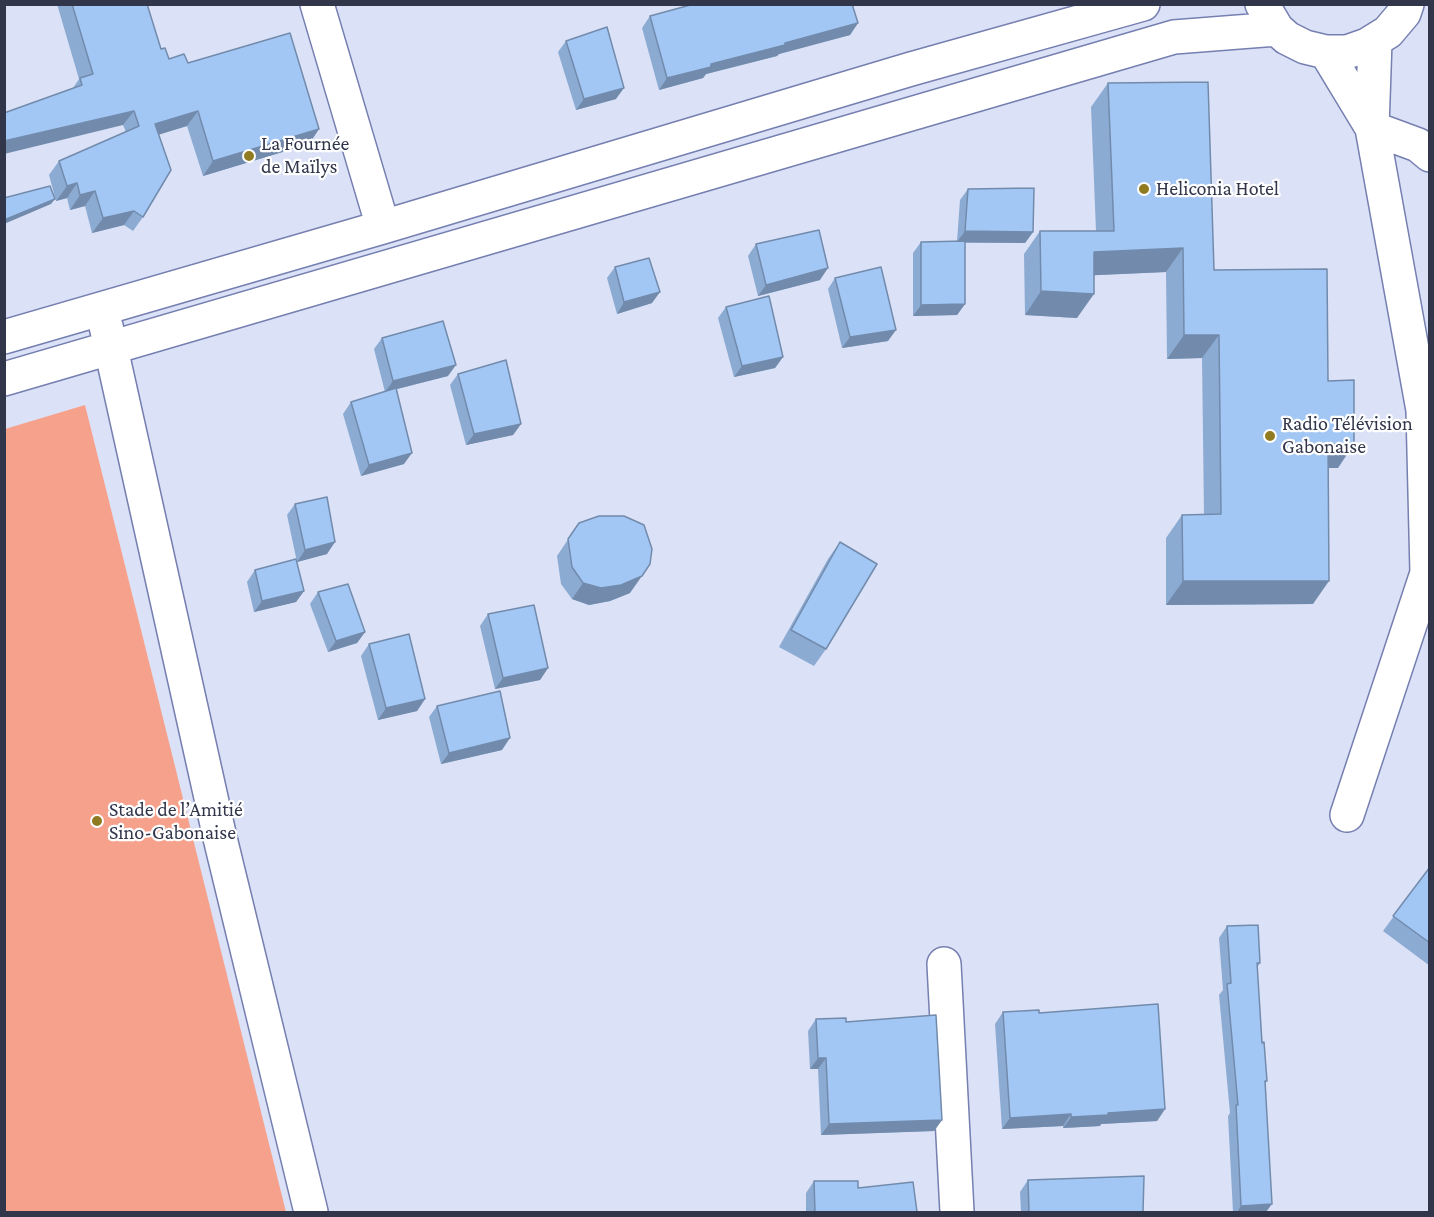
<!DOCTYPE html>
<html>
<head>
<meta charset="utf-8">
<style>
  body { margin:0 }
  #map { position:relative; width:1434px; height:1217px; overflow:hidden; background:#dbe1f6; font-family:"Crimson Pro",serif }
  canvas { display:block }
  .frame { position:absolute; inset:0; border:6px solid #31364b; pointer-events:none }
</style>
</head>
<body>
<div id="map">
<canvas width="1434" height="1217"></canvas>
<div class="frame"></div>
</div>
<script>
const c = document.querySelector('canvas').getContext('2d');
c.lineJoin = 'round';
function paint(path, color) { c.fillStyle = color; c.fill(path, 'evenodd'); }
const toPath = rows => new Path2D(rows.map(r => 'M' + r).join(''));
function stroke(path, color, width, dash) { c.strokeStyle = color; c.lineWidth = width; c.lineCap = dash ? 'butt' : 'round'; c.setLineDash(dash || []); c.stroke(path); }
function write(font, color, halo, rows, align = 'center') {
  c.font = font + ' "Crimson Pro",serif'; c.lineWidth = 4.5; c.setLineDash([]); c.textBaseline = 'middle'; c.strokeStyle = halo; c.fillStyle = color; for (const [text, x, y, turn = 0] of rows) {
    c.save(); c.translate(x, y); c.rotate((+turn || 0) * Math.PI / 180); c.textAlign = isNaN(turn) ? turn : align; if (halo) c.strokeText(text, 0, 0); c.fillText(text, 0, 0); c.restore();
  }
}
paint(toPath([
  [85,405,286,1212,5,1212,5,429]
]), '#f6a18c');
const minor = toPath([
  [317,4,383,227],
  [1262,4,1277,29,1287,38,1305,47,1326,52,1347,52,1367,45,1388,32,1404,13,1407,4],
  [1326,52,1372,128,1418,145,1430,155],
  [106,326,220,838,311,1212],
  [4,337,383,227,911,69,1143,4],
  [4,379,1174,37,1277,29],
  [1347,815,1427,573,1423,410,1372,128,1375,41],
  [944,964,957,1212]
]);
stroke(minor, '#757fb0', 36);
stroke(minor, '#fff', 33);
paint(toPath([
  [57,4,147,4,161,49,169,59,188,63,319,129,309,144,203,176,187,126,159,134,143,217,133,231,124,225,92,233,85,206,70,210,67,198,56,201,49,175,59,161,126,132,123,125,73,88,79,79],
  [650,16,858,23,850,35,779,54,777,56,706,74,703,78,659,90,642,28],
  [566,41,616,99,576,110,558,52],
  [1108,83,1214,270,1328,381,1338,468,1328,468,1313,604,1166,605,1166,538,1182,515,1204,515,1202,358,1167,359,1166,272,1094,275,1077,318,1025,315,1024,254,1040,231,1096,231,1091,107],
  [968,189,1033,232,1025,243,965,243,965,304,957,315,913,316,913,253,921,242,957,241,960,200],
  [756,244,820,280,758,296,748,256],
  [615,267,652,303,617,314,607,278],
  [835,278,888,341,842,348,828,289],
  [726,307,783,357,775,368,734,377,718,318],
  [382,338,448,376,397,389,404,464,361,476,343,414,351,402,385,392,374,349],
  [458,374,521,424,513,435,466,445,450,385],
  [295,504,327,554,297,562,287,515],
  [579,523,630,593,610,601,589,605,572,599,561,584,557,556],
  [840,542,826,649,814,666,779,647,828,559],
  [255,570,304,591,296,602,254,612,247,582],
  [318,592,365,632,357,643,328,652,310,604],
  [488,614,548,668,540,680,495,689,480,626],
  [369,644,425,699,417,711,378,720,361,656],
  [437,706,502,750,441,764,429,717],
  [1430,867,1430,966,1383,931],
  [1227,926,1260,963,1257,968,1262,1043,1267,1081,1265,1084,1266,1212,1233,1212,1228,1116,1230,1113,1219,995,1223,990,1219,938],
  [1003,1012,1039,1013,1165,1109,1157,1121,1101,1124,1100,1126,1063,1128,1063,1126,1002,1129,995,1024],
  [816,1019,846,1022,942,1120,934,1131,821,1135,818,1069,810,1069,808,1031],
  [1028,1180,1143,1212,1021,1212,1020,1192],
  [814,1181,858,1188,917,1212,806,1212,806,1193]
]), '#8cabd3');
paint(toPath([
  [858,23,850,35,779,54,777,56,706,74,703,78,659,90,667,78,711,64],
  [624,88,616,99,576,110,584,99],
  [134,111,123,125,4,154,4,141],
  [198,111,187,126,145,139,155,124],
  [319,129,309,144,203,176,213,161],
  [77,183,67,198,56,201,67,186],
  [95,191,85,206,70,210,80,195],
  [55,199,51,204,4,224,4,220],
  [134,211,124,225,92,233,103,218],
  [965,231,1033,232,1025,243,957,242],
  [1183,248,1166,272,1078,276,1094,252],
  [828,268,820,280,758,296,766,285],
  [1041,291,1094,294,1077,318,1025,315],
  [660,292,652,303,617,314,624,302],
  [965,304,957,315,913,316,921,305],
  [896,330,888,341,842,348,850,337],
  [1184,335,1219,335,1202,358,1167,359],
  [783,357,775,368,734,377,742,366],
  [456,365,448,376,385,392,393,381],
  [521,424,513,435,466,445,474,434],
  [1328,444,1354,444,1338,468,1311,468],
  [412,453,404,464,361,476,369,465],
  [335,542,327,554,297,562,305,550],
  [642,576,630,593,610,601,589,605,572,599,583,583],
  [1183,581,1329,581,1313,604,1166,605],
  [304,591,296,602,254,612,262,601],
  [365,632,357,643,328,652,336,641],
  [548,668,540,680,495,689,503,678],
  [425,699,417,711,378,720,386,708],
  [510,738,502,750,441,764,449,753],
  [818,1058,826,1058,818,1069,810,1069],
  [1165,1109,1157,1121,1101,1124,1100,1126,1063,1128,1071,1117,1108,1113],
  [1071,1114,1063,1126,1002,1129,1010,1118],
  [942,1120,934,1131,821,1135,829,1124],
  [1272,1204,1266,1212,1237,1212,1241,1206]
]), '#728bac');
const building = toPath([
  [72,4,147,4,161,49,165,48,169,59,184,54,188,63,290,33,319,129,213,161,198,111,155,124,171,170,143,217,134,211,103,218,95,191,80,195,77,183,67,186,59,161,139,126,134,111,4,141,4,113,82,85,80,78,93,74,72,4],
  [694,4,852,4,858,23,785,43,785,45,711,64,711,67,667,78,650,16,694,4],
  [607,27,624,88,584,99,566,41,607,27],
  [1208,82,1214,270,1327,269,1328,381,1354,380,1354,444,1328,444,1329,581,1183,581,1182,515,1221,514,1219,335,1184,335,1183,248,1094,252,1094,294,1041,291,1040,231,1114,231,1108,83,1208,82],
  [50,186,55,199,4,220,4,198,50,186],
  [1034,188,1033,232,965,231,968,189,1034,188],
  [819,230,828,268,766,285,756,244,819,230],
  [965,241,965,304,921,305,921,242,965,241],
  [649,258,660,292,624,302,615,267,649,258],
  [881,267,896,330,850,337,835,278,881,267],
  [769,296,783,357,742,366,726,307,769,296],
  [443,321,456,365,393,381,382,338,443,321],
  [506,360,521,424,474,434,458,374,506,360],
  [396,388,412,453,369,465,351,402,396,388],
  [327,497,335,542,305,550,295,504,327,497],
  [599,516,624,516,644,525,652,549,650,564,642,576,621,585,601,588,583,583,572,567,568,539,579,523,599,516],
  [840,542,877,564,826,649,791,630,840,542],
  [296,559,304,591,262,601,255,570,296,559],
  [348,584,365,632,336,641,318,592,348,584],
  [534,605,548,668,503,678,488,614,534,605],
  [409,634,425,699,386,708,369,644,409,634],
  [500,691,510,738,449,753,437,706,500,691],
  [1430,867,1430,943,1393,916,1430,867],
  [1258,925,1260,963,1257,963,1262,1043,1264,1042,1267,1081,1265,1081,1272,1204,1241,1206,1236,1105,1238,1105,1227,984,1231,983,1227,926,1258,925],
  [1158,1004,1165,1109,1108,1113,1108,1115,1071,1117,1071,1114,1010,1118,1003,1012,1039,1010,1039,1013,1158,1004],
  [936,1015,942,1120,829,1124,826,1058,818,1058,816,1019,846,1018,846,1022,936,1015],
  [1144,1176,1143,1212,1029,1212,1028,1180,1144,1176],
  [814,1181,858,1181,858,1188,913,1182,917,1212,815,1212,814,1181]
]);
paint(building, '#a3c7f5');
stroke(building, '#728bac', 1.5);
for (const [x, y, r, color] of [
  [249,156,6,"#917b21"],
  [1144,189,6,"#917b21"],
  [1270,436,6,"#917b21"],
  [97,821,6,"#917b21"]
]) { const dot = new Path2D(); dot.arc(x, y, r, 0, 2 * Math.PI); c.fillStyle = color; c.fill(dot); stroke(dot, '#fff', 2); }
write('20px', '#31364b', '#fff', [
  ["La Fournée",261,144],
  ["de Maïlys",261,167],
  ["Heliconia Hotel",1156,189],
  ["Radio Télévision",1282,424],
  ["Gabonaise",1282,447],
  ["Stade de l’Amitié",109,810],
  ["Sino-Gabonaise",109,833]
], 'left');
</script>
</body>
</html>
